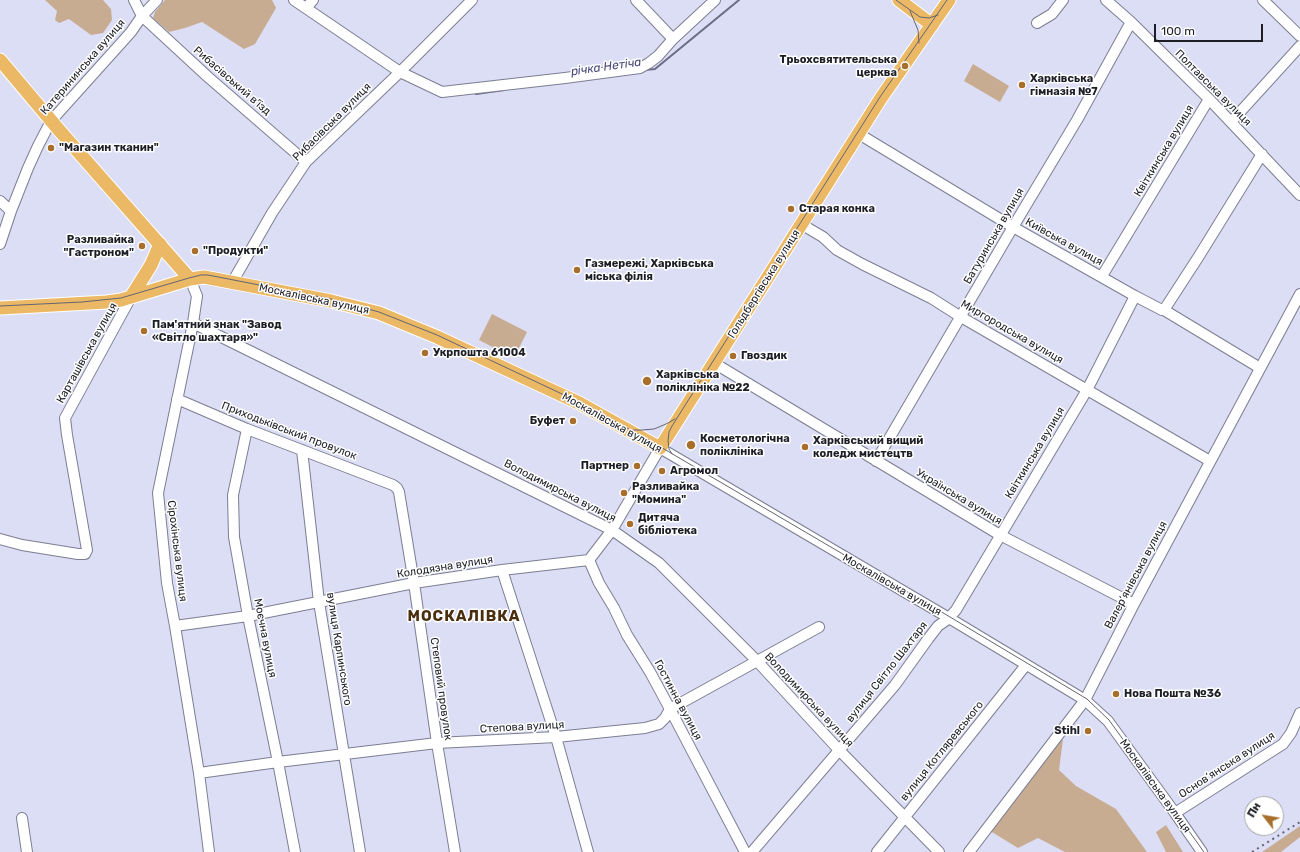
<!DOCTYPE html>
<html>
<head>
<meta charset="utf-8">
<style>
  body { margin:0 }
  #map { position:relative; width:1300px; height:852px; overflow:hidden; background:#dcdef5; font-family:Rubik,sans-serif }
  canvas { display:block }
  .north { position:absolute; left:1244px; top:796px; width:40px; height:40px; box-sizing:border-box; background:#fff; border:1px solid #a5a5a8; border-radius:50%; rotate:301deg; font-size:11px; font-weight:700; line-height:16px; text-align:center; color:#1d1e26 }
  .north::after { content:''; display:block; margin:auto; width:14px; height:18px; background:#a76e2c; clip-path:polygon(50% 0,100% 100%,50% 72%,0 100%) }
  .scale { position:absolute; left:1154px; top:24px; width:109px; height:18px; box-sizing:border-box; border:2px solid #1d1e26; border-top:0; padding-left:5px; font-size:12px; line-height:14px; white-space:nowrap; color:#1d1e26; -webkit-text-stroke:3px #fff; paint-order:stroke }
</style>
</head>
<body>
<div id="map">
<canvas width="1300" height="852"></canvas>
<div class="north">Пн</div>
<div class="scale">100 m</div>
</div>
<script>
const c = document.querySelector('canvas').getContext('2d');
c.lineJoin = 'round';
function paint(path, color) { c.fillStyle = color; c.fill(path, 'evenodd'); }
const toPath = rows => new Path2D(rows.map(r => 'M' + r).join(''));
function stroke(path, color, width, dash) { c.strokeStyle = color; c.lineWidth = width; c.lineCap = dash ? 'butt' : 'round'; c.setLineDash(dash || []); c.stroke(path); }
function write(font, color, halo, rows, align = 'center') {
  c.font = font + ' Rubik,sans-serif'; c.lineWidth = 3; c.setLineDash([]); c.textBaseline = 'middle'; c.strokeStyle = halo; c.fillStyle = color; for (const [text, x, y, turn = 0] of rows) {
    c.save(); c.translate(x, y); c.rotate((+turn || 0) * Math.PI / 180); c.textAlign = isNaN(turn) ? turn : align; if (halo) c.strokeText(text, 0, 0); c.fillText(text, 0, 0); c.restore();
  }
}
paint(toPath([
  [45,0,103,0,111,9,112,20,103,33,91,35,69,19,59,23,55,20,57,11],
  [165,0,272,0,276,8,255,44,244,49,202,22,185,28,169,32,153,18,155,12],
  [973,64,1009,86,1000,102,964,81],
  [492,314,527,332,514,358,479,340],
  [1063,739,1059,770,1076,786,1116,809,1147,852,1065,852,1038,838,1018,848,987,829,1038,763],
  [1166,825,1183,852,1166,852,1156,832],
  [1300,826,1300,837,1281,852,1262,852]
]), '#c7ac92');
stroke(toPath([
  [645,70,655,69,739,0],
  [476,94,504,90]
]), '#6b6d87', 2);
const minor = toPath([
  [134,0,142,16,208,77,306,162],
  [294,0,400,72,442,92,565,78,640,68,649,63,658,56,673,39,715,0],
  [636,0,673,39],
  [1106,0,1131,22,1209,99,1300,195],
  [1263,0,1300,36],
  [306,8,313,0],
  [1037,23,1052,14,1063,0],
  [1231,122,1300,46],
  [859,134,1013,227,1135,296,1162,310,1164,310,1260,368],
  [0,201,11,211],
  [801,224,823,237,837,250,862,264,931,298,961,317,1210,461],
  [0,244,11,211,28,168,38,146,51,121,131,32,142,16,157,0],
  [1102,276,1209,99],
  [190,279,197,296,193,323,158,493,167,583,175,626,199,773,209,852],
  [233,281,272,213,306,162,400,72,472,0],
  [1164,310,1199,256,1262,154],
  [193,323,612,530,659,563,757,661,839,750,939,852],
  [714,363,1000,535,1134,604],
  [177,399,247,429,393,485,397,488,399,492,414,583,437,743,455,852],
  [247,429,233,495,234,537,248,616,278,762,295,852],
  [302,450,319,602,360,852],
  [876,461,1013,227,1077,120,1131,22],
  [0,539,22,545,78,554,85,554,87,550,67,435,65,418,131,297],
  [589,560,599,583,614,608,627,635,650,672,670,709,745,852],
  [502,570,556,737,588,852],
  [175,626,248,616,414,583,502,570,589,560,612,530,660,448,949,618,1085,700,1108,721,1175,813,1202,852],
  [199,773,278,762,437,743,556,737,645,728,659,724,665,718,670,709,819,627],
  [1175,813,1283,744,1291,733,1300,713],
  [22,818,27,852],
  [752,852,895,685,928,639,938,626,948,619,956,610,1087,390,1135,296],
  [877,852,1026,665],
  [969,852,1085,700,1134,604,1300,294]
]);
const major = toPath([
  [899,0,932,25],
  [0,60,59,130,190,279],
  [131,297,151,265,160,244],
  [0,308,107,302,121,300,190,279,204,277,331,301,379,313,437,337,579,403,660,448,881,98,949,0]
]);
stroke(minor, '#7c7e92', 12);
stroke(major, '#fff', 15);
stroke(minor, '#fff', 10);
stroke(major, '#ebb866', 13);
stroke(toPath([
  [896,0,920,17,929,18,938,15],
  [910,11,918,30,919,43],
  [0,306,82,302,121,298,189,278,201,275,208,275,331,299,379,312,437,335,579,402,647,439,950,617,1087,699,1109,720,1204,852],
  [633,430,642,430,654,429,666,424,675,419],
  [672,454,669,449,668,441,669,432,672,426,880,97,947,0]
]), '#646572', 1);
stroke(toPath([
  [1252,852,1300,822]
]), '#646572', 2, [2, 4]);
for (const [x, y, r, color] of [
  [905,66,4,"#a76e2c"],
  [1022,85,4,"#a76e2c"],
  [51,148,4,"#a76e2c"],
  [791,209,4,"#a76e2c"],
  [142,246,4,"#a76e2c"],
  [195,251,4,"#a76e2c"],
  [577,270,4,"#a76e2c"],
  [144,331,4,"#a76e2c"],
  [425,353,4,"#a76e2c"],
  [733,356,4,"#a76e2c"],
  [647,381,5,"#a76e2c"],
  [573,421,4,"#a76e2c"],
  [691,445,5,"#a76e2c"],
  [805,447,4,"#a76e2c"],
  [637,466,4,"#a76e2c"],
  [662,471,4,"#a76e2c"],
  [624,493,4,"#a76e2c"],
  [630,524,4,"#a76e2c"],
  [1116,694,4,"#a76e2c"],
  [1088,731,4,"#a76e2c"]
]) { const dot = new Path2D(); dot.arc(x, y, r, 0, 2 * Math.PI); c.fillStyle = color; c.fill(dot); stroke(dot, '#fff', 1.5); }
write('bold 11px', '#1d1e26', '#fff', [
  ["Трьохсвятительська",897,60,"right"],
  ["церква",897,73,"right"],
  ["Харківська",1030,79],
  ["гімназія №7",1030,92],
  ["\"Магазин тканин\"",59,148],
  ["Старая конка",799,209],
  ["Разливайка",134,240,"right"],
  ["\"Гастроном\"",134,253,"right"],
  ["\"Продукти\"",203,251],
  ["Газмережі, Харківська",585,264],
  ["міська філія",585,277],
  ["Пам'ятний знак \"Завод",152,325],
  ["«Світло шахтаря»\"",152,338],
  ["Укрпошта 61004",433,353],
  ["Гвоздик",741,356],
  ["Харківська",656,375],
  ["поліклініка №22",656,388],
  ["Буфет",565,421,"right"],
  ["Косметологічна",700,439],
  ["поліклініка",700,452],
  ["Харківський вищий",813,441],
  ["коледж мистецтв",813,454],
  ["Партнер",629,466,"right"],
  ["Агромол",670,471],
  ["Разливайка",632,487],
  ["\"Момина\"",632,500],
  ["Дитяча",638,518],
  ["бібліотека",638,531],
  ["Нова Пошта №36",1124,694],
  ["Stihl",1080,731,"right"]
], 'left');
write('11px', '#1d1e26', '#fff', [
  ["Катерининська вулиця",83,67,-49],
  ["Рибасівський в’їзд",232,81,41],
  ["Полтавська вулиця",1213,88,45],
  ["Рибасівська вулиця",332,122,-45],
  ["Квіткинська вулиця",1164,151,-59],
  ["Батуринська вулиця",994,236,-60],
  ["Київська вулиця",1064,242,29],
  ["Гольдбергівська вулиця",764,284,-58],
  ["Москалівська вулиця",314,299,12],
  ["Миргородська вулиця",1012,332,30],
  ["Карташівська вулиця",87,353,-61],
  ["Москалівська вулиця",612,423,29],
  ["Приходьківський провулок",289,431,21],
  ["Квіткинська вулиця",1035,453,-59],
  ["Володимирська вулиця",560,491,27],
  ["Українська вулиця",959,497,31],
  ["Сірохінська вулиця",177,551,83],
  ["Колодязна вулиця",445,567,-9],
  ["Валер’янівська вулиця",1136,575,-62],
  ["Москалівська вулиця",892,585,30],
  ["Моєчна вулиця",265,638,79],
  ["вулиця Карпинського",339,649,81],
  ["вулиця Світло Шахтаря",887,672,-52],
  ["Степовий провулок",441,689,82],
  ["Гостинна вулиця",678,700,62],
  ["Володимирська вулиця",809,700,47],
  ["Степова вулиця",522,727,-3],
  ["вулиця Котляревського",942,751,-51],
  ["Основ’янська вулиця",1227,765,-33],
  ["Москалівська вулиця",1155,786,54]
]);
write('italic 12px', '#464777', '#fff', [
  ["річка Нетіча",606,67,-8]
]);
c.letterSpacing = '1px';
write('bold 15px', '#4a2f0f', '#fff', [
  ["МОСКАЛІВКА",464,617]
]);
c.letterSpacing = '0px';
</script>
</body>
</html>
